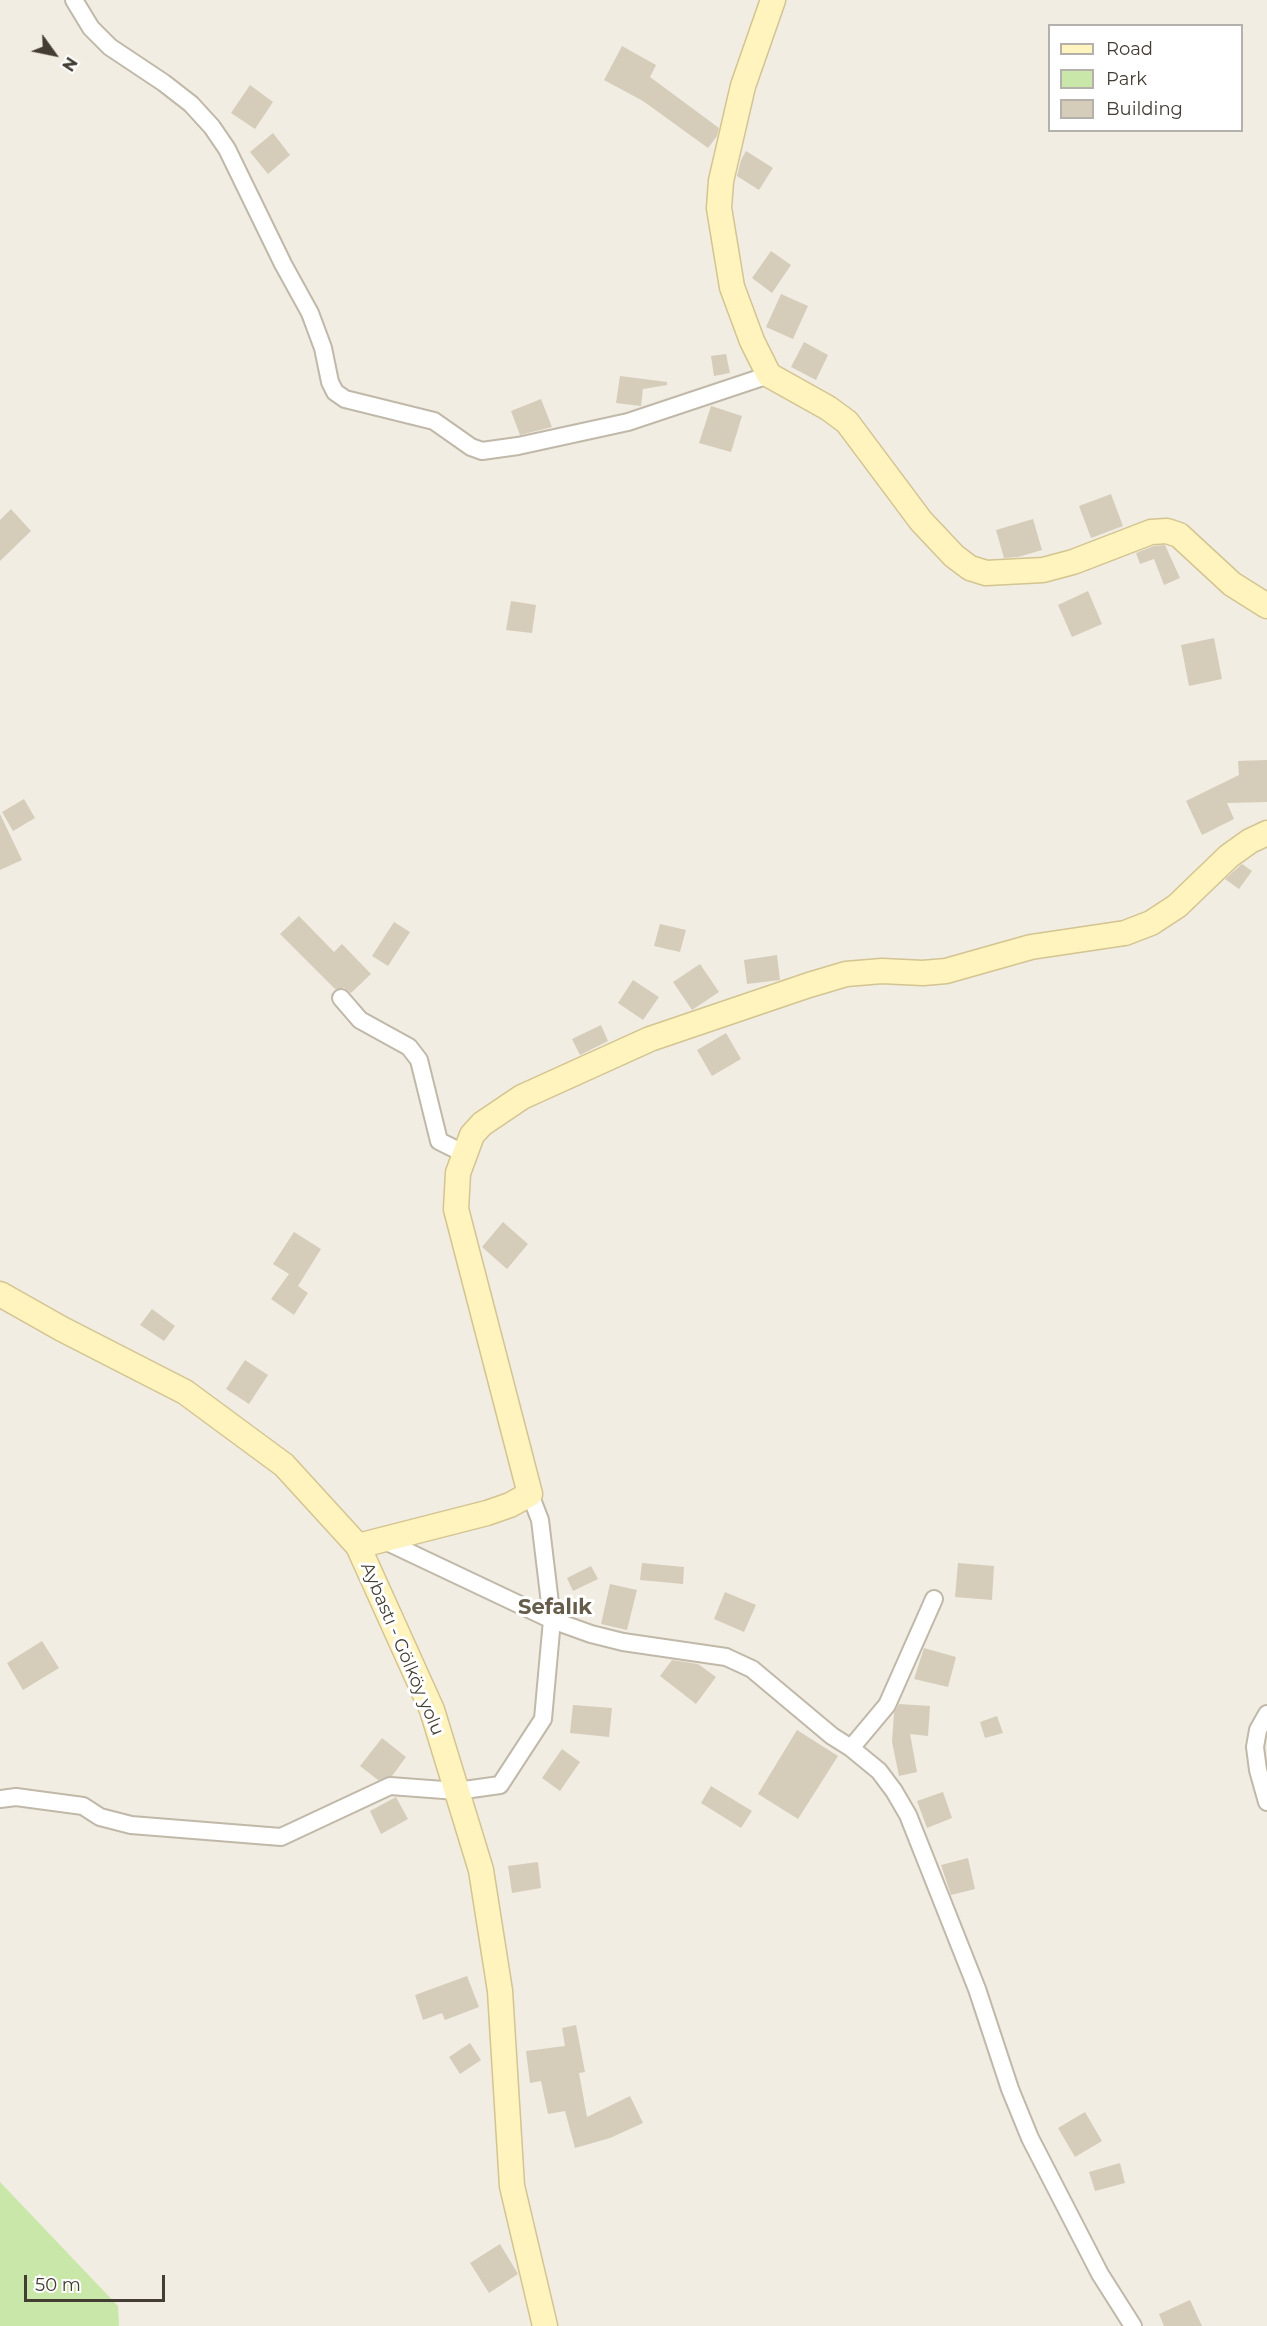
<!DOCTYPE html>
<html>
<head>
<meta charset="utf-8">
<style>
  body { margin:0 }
  #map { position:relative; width:1267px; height:2326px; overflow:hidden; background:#f1ede2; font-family:Montserrat,sans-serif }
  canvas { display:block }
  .legend { position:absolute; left:1048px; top:24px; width:195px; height:108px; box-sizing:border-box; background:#fff; border:2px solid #b4b1ad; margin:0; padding:8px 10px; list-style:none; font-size:18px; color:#433d33 }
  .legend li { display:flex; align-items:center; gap:12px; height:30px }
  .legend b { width:30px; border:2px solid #b4b1ad }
  .north { position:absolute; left:24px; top:24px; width:60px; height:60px; -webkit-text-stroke:4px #fff; paint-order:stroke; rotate:123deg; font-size:16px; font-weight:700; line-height:24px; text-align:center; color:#433d33 }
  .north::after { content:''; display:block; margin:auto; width:21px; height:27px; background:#433d33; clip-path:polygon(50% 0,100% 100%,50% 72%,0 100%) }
  .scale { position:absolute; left:24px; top:2275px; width:141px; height:27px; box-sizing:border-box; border:3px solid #433d33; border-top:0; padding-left:8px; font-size:18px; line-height:21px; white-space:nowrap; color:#433d33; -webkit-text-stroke:4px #fff; paint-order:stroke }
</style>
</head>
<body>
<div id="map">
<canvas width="1267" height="2326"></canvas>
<ul class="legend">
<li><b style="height:8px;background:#fff3be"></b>Road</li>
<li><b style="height:16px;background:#c8e7a9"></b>Park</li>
<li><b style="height:16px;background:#d6ccba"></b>Building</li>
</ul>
<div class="north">N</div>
<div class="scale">50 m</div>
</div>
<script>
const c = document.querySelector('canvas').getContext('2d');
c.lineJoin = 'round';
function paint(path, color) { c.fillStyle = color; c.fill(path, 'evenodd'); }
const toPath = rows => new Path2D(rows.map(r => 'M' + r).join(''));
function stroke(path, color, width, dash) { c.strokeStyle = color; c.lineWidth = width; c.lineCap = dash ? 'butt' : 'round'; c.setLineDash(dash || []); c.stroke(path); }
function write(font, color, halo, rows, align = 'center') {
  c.font = font + ' Montserrat,sans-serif'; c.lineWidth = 6; c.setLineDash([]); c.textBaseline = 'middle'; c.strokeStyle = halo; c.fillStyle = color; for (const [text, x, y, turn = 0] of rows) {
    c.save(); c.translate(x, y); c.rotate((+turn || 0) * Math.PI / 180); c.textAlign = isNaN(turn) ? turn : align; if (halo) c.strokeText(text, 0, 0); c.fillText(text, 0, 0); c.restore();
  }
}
paint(toPath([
  [0,2182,118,2306,119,2326,0,2326]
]), '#c8e7a9');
paint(toPath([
  [622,46,656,65,650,77,719,128,717,136,708,148,643,101,604,80],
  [250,85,273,102,255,129,231,113],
  [273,133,290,155,268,174,250,152],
  [746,151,773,168,759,190,737,176,741,160],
  [771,251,791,265,772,293,752,278],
  [781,294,808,306,793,339,766,327],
  [804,342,828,355,816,380,791,367],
  [726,354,730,373,714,376,711,356],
  [620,376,667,382,667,385,643,389,641,406,616,403],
  [541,399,552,427,520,435,511,411],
  [711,406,742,416,731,452,699,443],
  [1111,494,1123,526,1091,538,1079,506],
  [11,509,31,531,0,561,0,520],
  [1033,519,1042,550,1018,557,1004,558,996,530],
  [1165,545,1180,578,1164,585,1154,559,1140,564,1136,553,1154,546],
  [1088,591,1102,624,1072,637,1058,605],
  [511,601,536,605,532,633,506,630],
  [1214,638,1222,679,1189,686,1181,645],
  [1267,760,1267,802,1227,803,1234,819,1202,835,1186,801,1239,775,1238,761],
  [24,799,35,818,13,831,2,812],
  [0,814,22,860,0,870],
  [1242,864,1252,871,1239,889,1225,879],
  [299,916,334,952,342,944,371,974,351,993,344,988,335,989,280,934],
  [394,922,410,932,388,966,372,956],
  [660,924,686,930,680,952,654,946],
  [777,955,780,980,747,984,744,960],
  [700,964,719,992,692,1010,673,982],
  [633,980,659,997,643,1020,618,1003],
  [601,1025,608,1041,580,1055,572,1039],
  [726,1033,741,1059,712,1076,697,1050],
  [503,1222,528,1244,507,1269,482,1247],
  [294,1232,321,1249,298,1286,308,1293,294,1315,271,1299,289,1274,273,1264],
  [152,1309,175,1326,164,1341,140,1325],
  [245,1360,268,1375,249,1404,226,1389],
  [642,1563,684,1567,683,1584,640,1580],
  [958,1563,994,1566,992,1600,955,1597],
  [591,1566,598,1579,573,1591,567,1578],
  [610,1584,637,1590,627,1630,601,1624],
  [725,1592,756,1605,744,1632,714,1619],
  [42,1641,59,1668,23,1690,7,1663],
  [924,1648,956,1657,948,1687,914,1679],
  [672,1660,698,1664,716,1677,696,1704,660,1676],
  [899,1704,930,1706,928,1736,910,1734,917,1772,899,1776,892,1742,894,1713],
  [573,1705,612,1708,609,1737,570,1733],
  [997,1716,1003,1733,985,1738,980,1722],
  [797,1730,838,1756,798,1819,758,1794],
  [382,1738,406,1757,392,1776,378,1780,360,1766],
  [562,1749,580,1762,560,1791,542,1778],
  [711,1786,752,1811,741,1828,701,1803],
  [943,1792,952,1818,927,1828,917,1801],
  [396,1797,408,1819,381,1834,370,1811],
  [968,1858,975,1889,951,1895,941,1865],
  [538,1862,541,1888,512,1893,508,1866],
  [467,1976,479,2007,445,2020,442,2013,423,2020,415,1995],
  [576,2025,585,2072,579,2073,587,2117,630,2096,643,2123,610,2138,575,2148,565,2111,548,2114,541,2081,530,2083,526,2051,565,2046,562,2028],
  [470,2043,481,2060,460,2074,449,2057],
  [1085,2112,1102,2141,1075,2157,1058,2128],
  [1120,2163,1125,2183,1095,2191,1089,2172],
  [500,2244,518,2274,489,2293,470,2263],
  [1190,2300,1202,2326,1164,2326,1159,2314]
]), '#d6ccba');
const street = toPath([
  [74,0,91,28,110,47,164,83,191,104,212,127,227,149,283,264,310,313,323,348,330,382,335,392,345,399,434,421,471,447,482,451,518,446,628,422,769,375],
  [341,998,360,1020,409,1047,419,1060,439,1141,465,1154],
  [383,1540,552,1620,591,1634,623,1642,726,1657,752,1669,832,1736,851,1748,879,1771,894,1791,908,1815,977,1989,1010,2089,1030,2138,1100,2274,1133,2326],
  [1267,1714,1258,1730,1255,1747,1258,1770,1267,1802],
  [851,1748,887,1705,934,1599],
  [0,1799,16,1797,83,1806,100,1817,131,1825,281,1837,390,1786,457,1791,500,1785,543,1719,552,1620,540,1520,530,1494]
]);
const secondary = toPath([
  [773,0,743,86,721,181,719,208,732,287,752,341,769,375,828,408,847,422,921,521,954,556,970,568,986,573,1043,570,1073,562,1151,532,1167,531,1179,535,1232,584,1267,606],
  [0,1294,62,1329,185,1392,284,1465,358,1546,432,1710,481,1870,500,1991,512,2186,545,2326],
  [358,1546,487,1513,510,1505,530,1494,456,1209,458,1173,472,1135,482,1124,522,1097,650,1039,809,985,846,974,882,971,923,973,946,971,1031,947,1125,933,1151,923,1177,906,1229,856,1250,841,1267,833]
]);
stroke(street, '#c0b8a8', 20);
stroke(secondary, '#d3c491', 27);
stroke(street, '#fff', 16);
stroke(secondary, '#fff3be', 24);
write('18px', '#433d33', '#fff', [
  ["Aybastı - Gölköy yolu",402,1649,67]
]);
write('bold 21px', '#655c4a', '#fff', [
  ["Sefalık",555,1608]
]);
</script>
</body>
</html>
